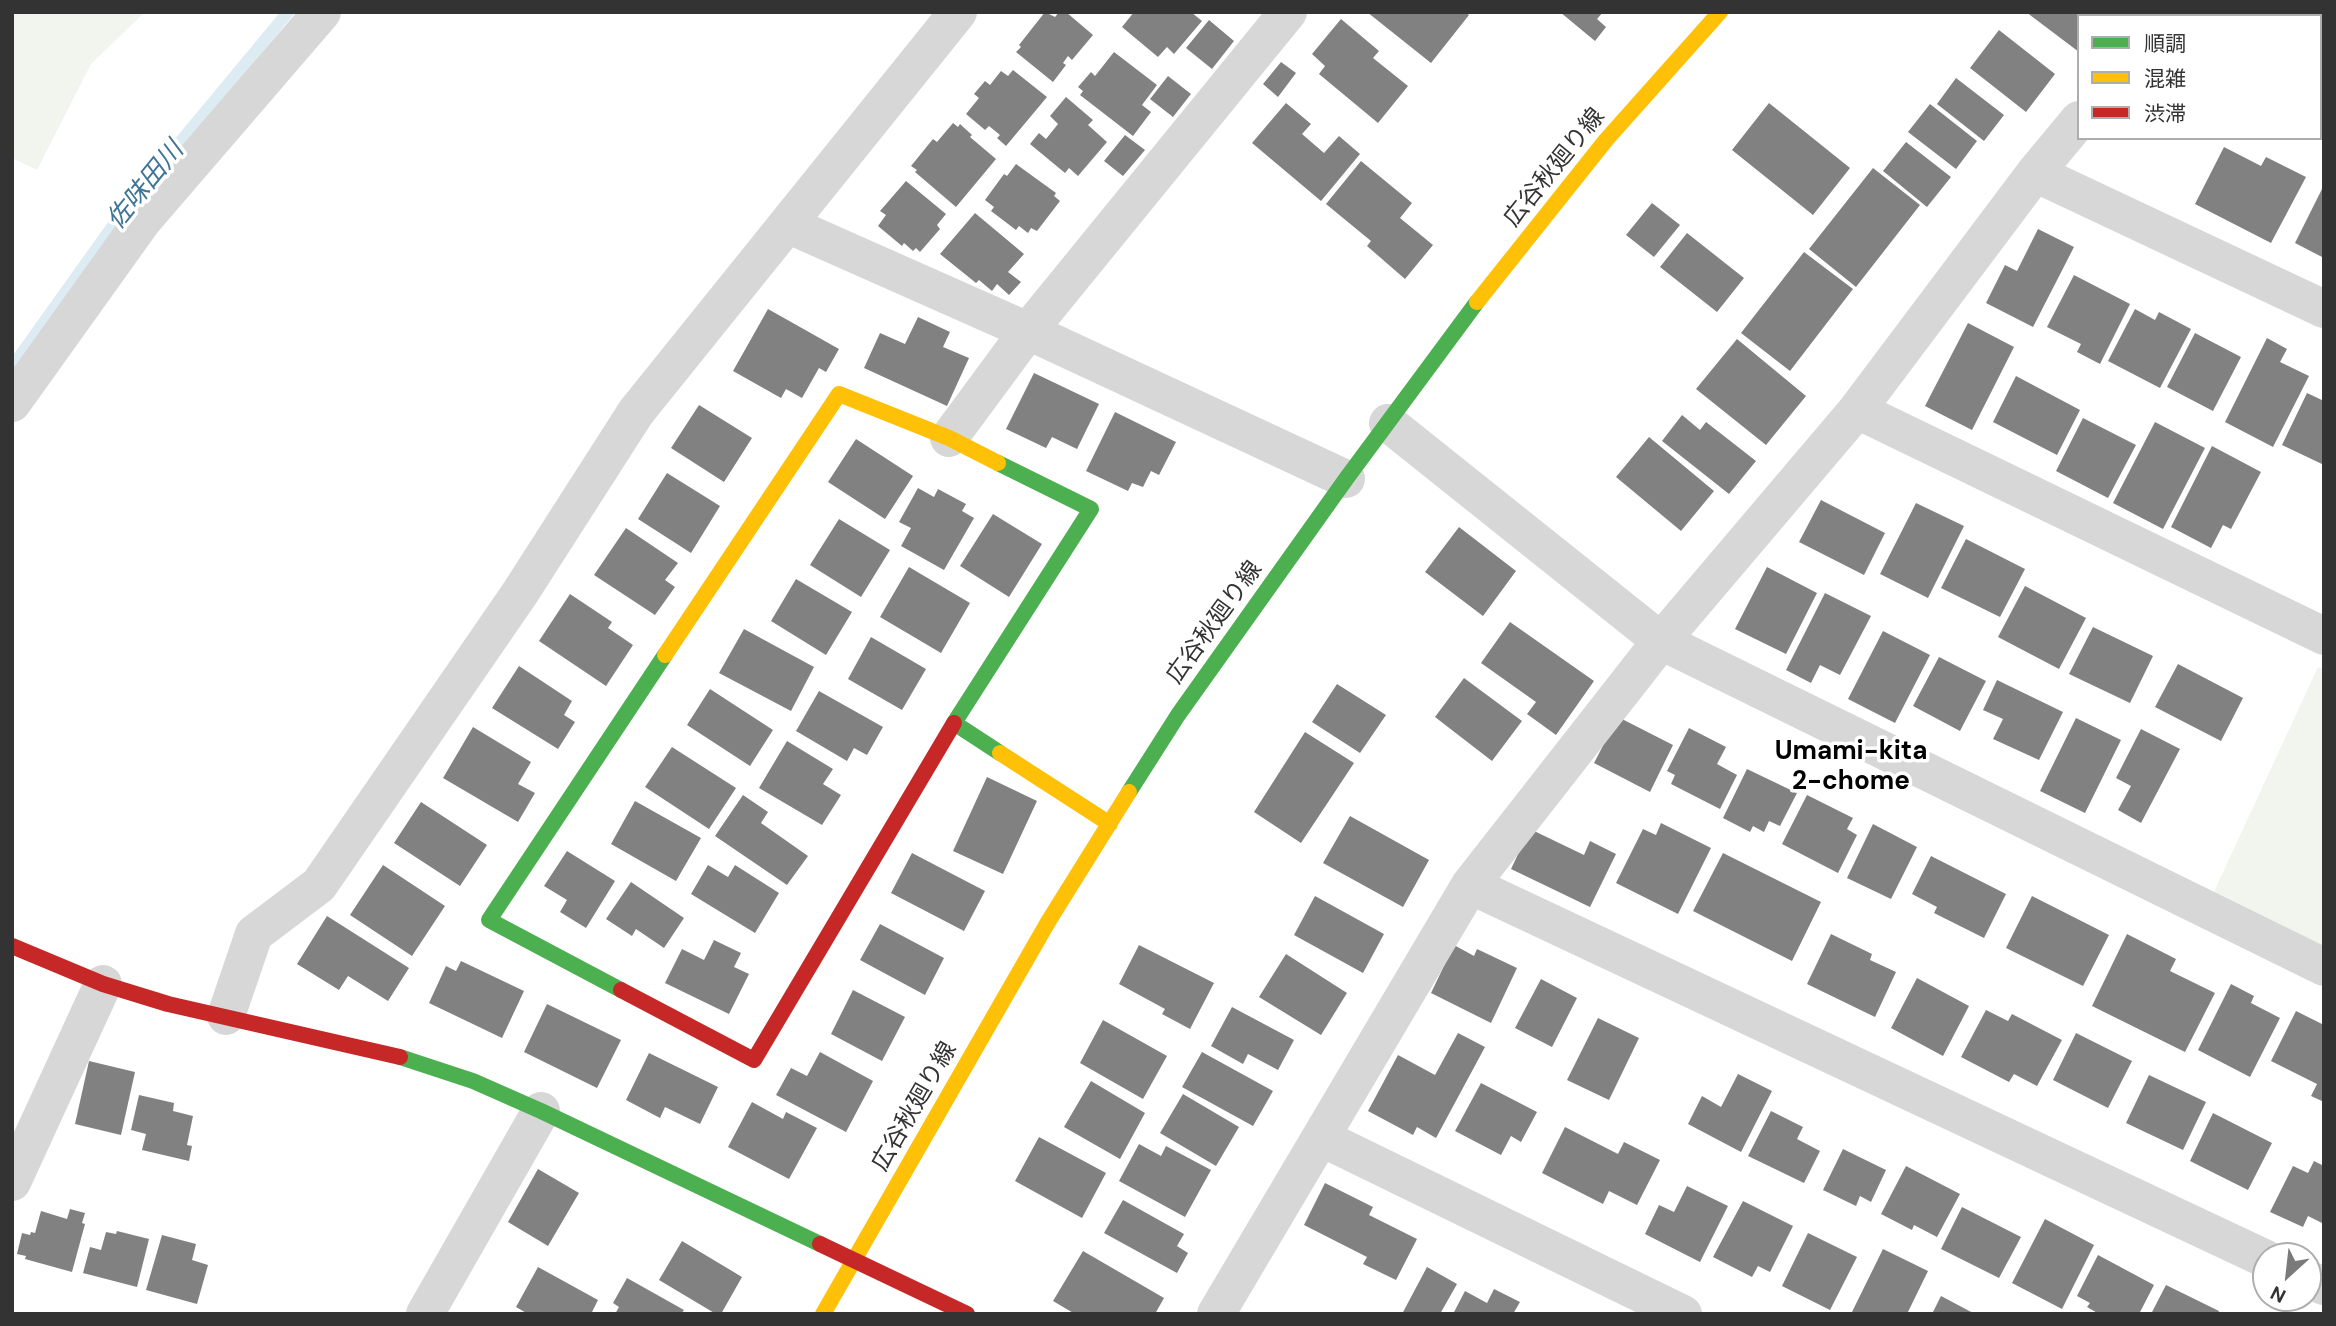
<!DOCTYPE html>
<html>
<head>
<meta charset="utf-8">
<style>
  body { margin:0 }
  #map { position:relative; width:2336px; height:1326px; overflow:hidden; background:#fff; font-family:"DM Sans","Noto Sans JP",sans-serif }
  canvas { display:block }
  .frame { position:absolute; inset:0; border:14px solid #333; pointer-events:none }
  .legend { position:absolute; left:2077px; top:14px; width:245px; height:126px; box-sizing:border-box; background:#fff; border:2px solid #adadad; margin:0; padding:9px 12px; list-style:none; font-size:21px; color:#333 }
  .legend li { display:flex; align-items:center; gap:14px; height:35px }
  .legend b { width:35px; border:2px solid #adadad }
  .north { position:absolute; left:2252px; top:1242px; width:70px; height:70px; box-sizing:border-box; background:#fff; border:2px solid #adadad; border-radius:50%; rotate:207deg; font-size:19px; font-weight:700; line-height:28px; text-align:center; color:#333 }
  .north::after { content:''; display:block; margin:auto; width:24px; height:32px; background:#7a7a7a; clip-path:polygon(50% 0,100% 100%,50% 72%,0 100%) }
</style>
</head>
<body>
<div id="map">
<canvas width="2336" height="1326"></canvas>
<div class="frame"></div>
<ul class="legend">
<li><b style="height:9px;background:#4caf50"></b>順調</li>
<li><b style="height:9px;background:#ffc107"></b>混雑</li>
<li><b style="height:9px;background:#c62828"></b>渋滞</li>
</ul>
<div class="north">N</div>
</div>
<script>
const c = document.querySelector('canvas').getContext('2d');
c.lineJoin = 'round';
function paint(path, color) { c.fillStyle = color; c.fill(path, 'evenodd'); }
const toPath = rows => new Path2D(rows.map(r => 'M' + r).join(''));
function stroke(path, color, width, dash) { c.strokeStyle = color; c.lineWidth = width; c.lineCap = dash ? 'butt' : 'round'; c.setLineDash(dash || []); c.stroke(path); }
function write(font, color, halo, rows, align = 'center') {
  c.font = font + ' "DM Sans","Noto Sans JP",sans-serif'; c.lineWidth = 7; c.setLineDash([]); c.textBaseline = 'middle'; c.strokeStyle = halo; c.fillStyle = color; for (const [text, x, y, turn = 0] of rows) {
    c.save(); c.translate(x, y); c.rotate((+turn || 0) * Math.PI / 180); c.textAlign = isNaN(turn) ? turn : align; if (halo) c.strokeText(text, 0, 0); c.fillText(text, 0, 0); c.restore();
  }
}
paint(toPath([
  [12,12,145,12,91,64,37,170,12,158],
  [2318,667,2324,670,2324,950,2212,896]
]), '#f1f5ed');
stroke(toPath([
  [12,367,127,206,288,12]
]), '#ddebf3', 12);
paint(toPath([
  [1045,12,1055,17,1059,12,1066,12,1093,35,1072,60,1068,56,1063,63,1066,65,1053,82,1016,52,1021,47,1019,45],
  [1134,12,1191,12,1202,21,1174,54,1167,47,1158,57,1122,27],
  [1367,12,1465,12,1469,15,1431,63],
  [1560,12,1603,12,1597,19,1606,27,1595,41],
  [2026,12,2133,12,2137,16,2079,16,2079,52],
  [1341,19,1379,51,1373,58,1408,86,1378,123,1319,74,1325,66,1312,54],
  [1209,20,1234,41,1212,69,1186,48],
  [1999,30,2055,74,2026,112,1970,68],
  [1114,52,1157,85,1142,105,1151,112,1133,136,1080,95,1083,91,1078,87,1091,72,1095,76],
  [1281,62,1296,73,1278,97,1263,84],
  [1013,70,1047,97,1006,146,997,138,1000,135,989,126,985,130,966,114,979,98,974,94,985,81,990,85,1001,71,1008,76],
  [1168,76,1191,94,1173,117,1150,99],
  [1956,78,2004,115,1984,141,1937,104],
  [1066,97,1093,120,1088,125,1107,142,1078,176,1069,168,1065,173,1030,144,1039,133,1046,139,1058,124,1050,116],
  [1286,103,1311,124,1302,134,1324,153,1339,136,1360,154,1321,201,1252,143],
  [1769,103,1850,168,1813,215,1732,150],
  [1930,104,1977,141,1956,169,1908,132],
  [953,123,958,127,960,124,972,135,970,137,996,159,956,207,915,172,917,170,911,166,933,139,937,142],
  [1125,135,1145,150,1123,176,1104,161],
  [1906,142,1951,177,1927,207,1883,171],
  [2224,147,2261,166,2266,157,2306,177,2271,243,2195,204],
  [1361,161,1412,203,1400,218,1433,245,1405,279,1367,246,1371,241,1326,204],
  [1016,164,1056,193,1054,196,1060,201,1037,231,1031,228,1028,233,1019,226,1016,230,991,211,994,207,985,200,1004,174,1007,176],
  [1873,168,1920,205,1856,287,1809,249],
  [906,181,946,214,937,225,940,229,920,252,916,248,913,251,904,243,902,246,878,226,886,215,880,211],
  [2324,185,2324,258,2295,243],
  [1652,203,1680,225,1654,257,1626,235],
  [975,213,1024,254,1008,272,1021,282,1009,295,997,284,992,291,979,280,976,283,940,254],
  [2038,229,2074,247,2033,327,1986,303,2005,265,2017,271],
  [1687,233,1744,278,1717,312,1660,267],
  [1804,252,1853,289,1790,371,1741,333],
  [2074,275,2130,304,2100,364,2077,352,2081,344,2047,327],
  [768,309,839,349,826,372,819,368,802,398,786,389,781,398,733,371],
  [2135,309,2155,320,2159,312,2191,329,2160,388,2108,361],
  [918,317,950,332,943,347,969,358,947,406,864,368,880,333,905,344],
  [1968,323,2014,347,1972,430,1925,406],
  [2195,333,2241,357,2213,411,2167,387],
  [2267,338,2287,349,2280,362,2309,376,2273,447,2225,422],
  [1737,339,1806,396,1766,445,1696,389],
  [1034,373,1099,404,1077,449,1052,437,1046,448,1006,429],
  [2016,376,2080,410,2057,455,1993,422],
  [2307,393,2324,401,2324,465,2282,445],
  [699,405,752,438,724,482,671,448],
  [1115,412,1176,442,1159,475,1151,471,1143,487,1132,483,1128,491,1086,471],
  [1682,415,1700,430,1706,422,1756,461,1729,494,1662,441],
  [2083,418,2136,445,2108,498,2056,471],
  [2155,422,2205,448,2163,529,2113,503],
  [1649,437,1714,491,1681,531,1616,477],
  [856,439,913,476,885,519,828,482],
  [2212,446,2261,472,2231,529,2223,525,2211,548,2171,527],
  [667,473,720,506,691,553,638,519],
  [918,488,934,497,938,489,966,504,962,511,974,518,944,570,901,546,911,528,899,522],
  [1821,500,1885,533,1864,575,1799,542],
  [1916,503,1964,526,1928,598,1880,574],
  [993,514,1042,544,1009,597,960,566],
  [839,519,890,550,861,597,810,565],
  [1459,527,1516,571,1483,616,1425,572],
  [626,528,678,563,665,580,675,587,655,615,594,575],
  [1966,539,2025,569,2000,617,1941,588],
  [909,567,970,603,941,653,880,617],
  [1767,567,1817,593,1786,654,1735,629],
  [796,579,852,612,826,655,771,621],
  [2025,586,2086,618,2059,669,1998,637],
  [1825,593,1871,616,1840,675,1820,665,1811,683,1786,670],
  [570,594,612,622,608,628,633,645,606,686,539,641],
  [1510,622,1594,681,1556,735,1527,714,1536,702,1481,663],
  [2093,627,2153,656,2130,703,2069,674],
  [744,629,814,667,791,711,719,673],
  [1883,631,1930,655,1895,723,1848,699],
  [871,637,926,669,902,710,848,679],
  [1939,657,1986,681,1960,731,1913,706],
  [2178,664,2243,698,2221,741,2155,707],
  [519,666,572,701,564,715,575,722,558,749,492,708],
  [1464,678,1522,721,1492,761,1435,717],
  [1997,680,2063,712,2039,760,1993,739,2003,719,1983,710],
  [1337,684,1386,715,1360,753,1312,722],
  [710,689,773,730,750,766,687,725],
  [819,691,883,727,867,755,854,748,847,761,796,731],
  [1618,717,1673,745,1650,792,1594,763],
  [2076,718,2121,740,2085,813,2040,791],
  [473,727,531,762,518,784,535,793,518,822,443,778],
  [1689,728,1726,747,1717,764,1737,775,1720,809,1671,784,1675,775,1667,771],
  [2141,729,2180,749,2141,823,2118,810,2131,786,2116,778],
  [1305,732,1354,763,1301,843,1254,812],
  [787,741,833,769,823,784,841,795,822,825,759,788],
  [672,747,736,788,709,829,645,787],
  [1747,769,1797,793,1780,826,1769,821,1764,832,1753,826,1750,832,1723,818],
  [987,777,1037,801,1003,874,953,851],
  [743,795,768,812,761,823,808,856,787,885,715,836],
  [1807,795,1853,818,1847,829,1857,835,1838,873,1782,844],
  [635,801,701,838,676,881,611,844],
  [421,802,487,845,460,886,394,843],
  [1350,816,1429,860,1403,907,1323,863],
  [1661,823,1711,848,1678,914,1616,883,1643,829,1656,835],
  [1873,824,1917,847,1891,899,1847,878],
  [1530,829,1584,855,1590,841,1616,854,1590,907,1511,869],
  [567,851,615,881,586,928,560,912,567,900,544,886],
  [912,853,985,891,964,931,891,893],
  [1723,853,1821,902,1792,961,1693,911],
  [1931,856,2006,894,1984,938,1934,913,1937,907,1912,894],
  [383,865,445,906,412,956,350,915],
  [708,865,728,877,735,865,779,893,755,933,691,894],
  [631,882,684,918,664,948,636,929,632,936,606,919],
  [1315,896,1384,934,1363,973,1294,935],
  [2032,896,2109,935,2083,986,2006,948],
  [327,916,409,968,388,1001,348,976,339,990,297,964],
  [880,924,944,958,925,995,860,960],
  [1831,934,1872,954,1870,960,1896,972,1875,1017,1807,984],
  [2127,934,2176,959,2170,971,2215,993,2185,1052,2092,1006],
  [714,940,741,953,734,967,749,974,729,1014,665,983,682,949,704,960],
  [1139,945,1214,983,1190,1029,1162,1014,1165,1009,1119,984],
  [1454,945,1474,956,1477,949,1517,968,1491,1023,1431,993],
  [1286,954,1347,993,1321,1035,1259,997],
  [461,961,524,991,502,1038,429,1003,446,966,456,971],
  [1917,978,1969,1006,1943,1056,1891,1028],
  [1541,979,1577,998,1552,1047,1515,1028],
  [2231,984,2254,996,2251,1003,2280,1018,2250,1077,2198,1050],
  [853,990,905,1017,882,1061,831,1034],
  [547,1004,621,1040,597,1088,524,1052],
  [1232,1007,1294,1040,1278,1070,1248,1054,1243,1064,1211,1046],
  [1986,1010,2008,1021,2012,1014,2062,1040,2037,1086,2014,1074,2009,1082,1961,1057],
  [2296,1011,2324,1025,2324,1102,2311,1096,2317,1084,2271,1061],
  [1598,1018,1639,1038,1609,1100,1567,1080],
  [1103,1020,1167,1056,1143,1099,1080,1063],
  [1458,1033,1485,1047,1436,1138,1417,1127,1413,1135,1368,1111,1398,1055,1435,1075],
  [2076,1033,2132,1061,2108,1108,2053,1080],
  [820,1052,873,1081,846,1132,776,1095,791,1068,807,1076],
  [1202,1052,1273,1091,1253,1126,1182,1087],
  [649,1053,718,1087,700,1124,665,1107,660,1118,626,1100],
  [89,1061,135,1072,121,1135,75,1124],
  [1738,1074,1772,1091,1741,1152,1688,1124,1702,1096,1721,1107],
  [2149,1075,2206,1102,2183,1150,2126,1123],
  [1091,1081,1145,1113,1120,1159,1064,1127],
  [1481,1083,1537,1112,1521,1142,1511,1136,1501,1155,1455,1131],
  [1183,1094,1239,1127,1216,1166,1160,1133],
  [139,1095,174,1103,173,1111,193,1116,187,1145,192,1146,189,1161,142,1150,146,1134,131,1130],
  [752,1102,783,1119,786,1112,817,1128,789,1179,728,1147],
  [1771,1111,1803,1127,1797,1139,1820,1151,1804,1183,1748,1156],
  [2213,1113,2272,1143,2248,1190,2190,1161],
  [1565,1127,1618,1154,1624,1142,1660,1160,1637,1205,1609,1191,1603,1204,1542,1173],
  [1039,1137,1106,1173,1082,1218,1015,1181],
  [1139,1144,1161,1156,1166,1146,1211,1170,1185,1217,1119,1181],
  [1843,1149,1886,1170,1871,1202,1860,1196,1856,1206,1823,1190],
  [2314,1161,2324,1166,2324,1224,2308,1216,2303,1227,2270,1212,2293,1166,2308,1173],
  [1906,1166,1960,1194,1937,1237,1914,1225,1912,1230,1881,1214],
  [538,1169,579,1193,548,1246,508,1222],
  [1325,1183,1373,1207,1369,1215,1417,1239,1396,1280,1363,1264,1367,1257,1304,1225],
  [1687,1186,1728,1206,1700,1262,1645,1234,1659,1205,1674,1212],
  [1123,1200,1184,1234,1177,1246,1188,1253,1177,1273,1104,1233],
  [1743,1201,1793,1226,1770,1272,1758,1266,1752,1277,1713,1257],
  [1962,1207,2021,1237,1999,1278,1941,1249],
  [70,1209,85,1213,82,1223,85,1224,72,1272,25,1259,26,1256,17,1254,22,1233,30,1235,31,1232,35,1233,41,1211,67,1219],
  [2045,1219,2094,1245,2062,1309,2012,1283],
  [117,1231,149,1239,137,1287,83,1273,90,1247,101,1250,106,1232,116,1234],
  [1808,1233,1857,1257,1830,1310,1782,1286],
  [162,1235,196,1244,192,1260,208,1265,197,1304,146,1290],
  [682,1241,742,1277,721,1314,716,1314,659,1280],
  [1883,1249,1928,1271,1907,1314,1851,1314],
  [1083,1251,1164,1298,1155,1314,1075,1314,1053,1301],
  [2098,1255,2154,1285,2139,1314,2099,1314,2087,1307,2090,1303,2077,1296],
  [538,1267,598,1300,591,1314,528,1314,516,1307],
  [1427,1267,1457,1284,1440,1314,1402,1314],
  [627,1278,684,1310,681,1314,615,1314,619,1307,613,1303],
  [2166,1285,2219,1311,2218,1314,2151,1314],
  [1494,1289,1520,1302,1513,1314,1453,1314,1465,1291,1487,1303],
  [1941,1296,1975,1314,1932,1314]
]), '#818181');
stroke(toPath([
  [2166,16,2169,12],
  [2035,173,2324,309],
  [789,225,1028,331,1346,479],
  [12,403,143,220,322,12],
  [1857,410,2324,636],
  [1388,423,1661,641,2324,967],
  [949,438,1028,331,1288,12],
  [1470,885,2266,1259],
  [226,1016,254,934,319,885,520,593,636,412,958,12],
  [1322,1138,1683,1314],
  [12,1182,103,984],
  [2308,1279,2324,1286],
  [425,1314,541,1111],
  [1216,1314,1470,885,1661,641,1857,410,2035,173,2079,120]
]), '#d7d7d7', 38);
stroke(toPath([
  [998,463,1091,509,954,723,1000,753],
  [1129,792,1178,715,1346,479,1477,302],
  [621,990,489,920,665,655],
  [400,1057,473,1081,541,1111,820,1244]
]), '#4caf50', 16);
stroke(toPath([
  [1477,302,1606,140,1720,12],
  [665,655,839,394,949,438,998,463],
  [1000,753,1110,824],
  [823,1314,1048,922,1129,792]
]), '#ffc107', 16);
stroke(toPath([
  [12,946,103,984,168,1004,400,1057],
  [621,990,754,1060,954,723],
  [820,1244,967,1314]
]), '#c62828', 16);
write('24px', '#333', '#fff', [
  ["広谷秋廻り線",1555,168,-51],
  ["広谷秋廻り線",1215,623,-54],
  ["広谷秋廻り線",915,1107,-60]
]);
write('italic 26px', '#3f7597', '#fff', [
  ["佐味田川",146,186,-51]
]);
write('bold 26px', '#000', '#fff', [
  ["Umami-kita",1851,752],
  ["2-chome",1851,782]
]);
</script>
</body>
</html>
